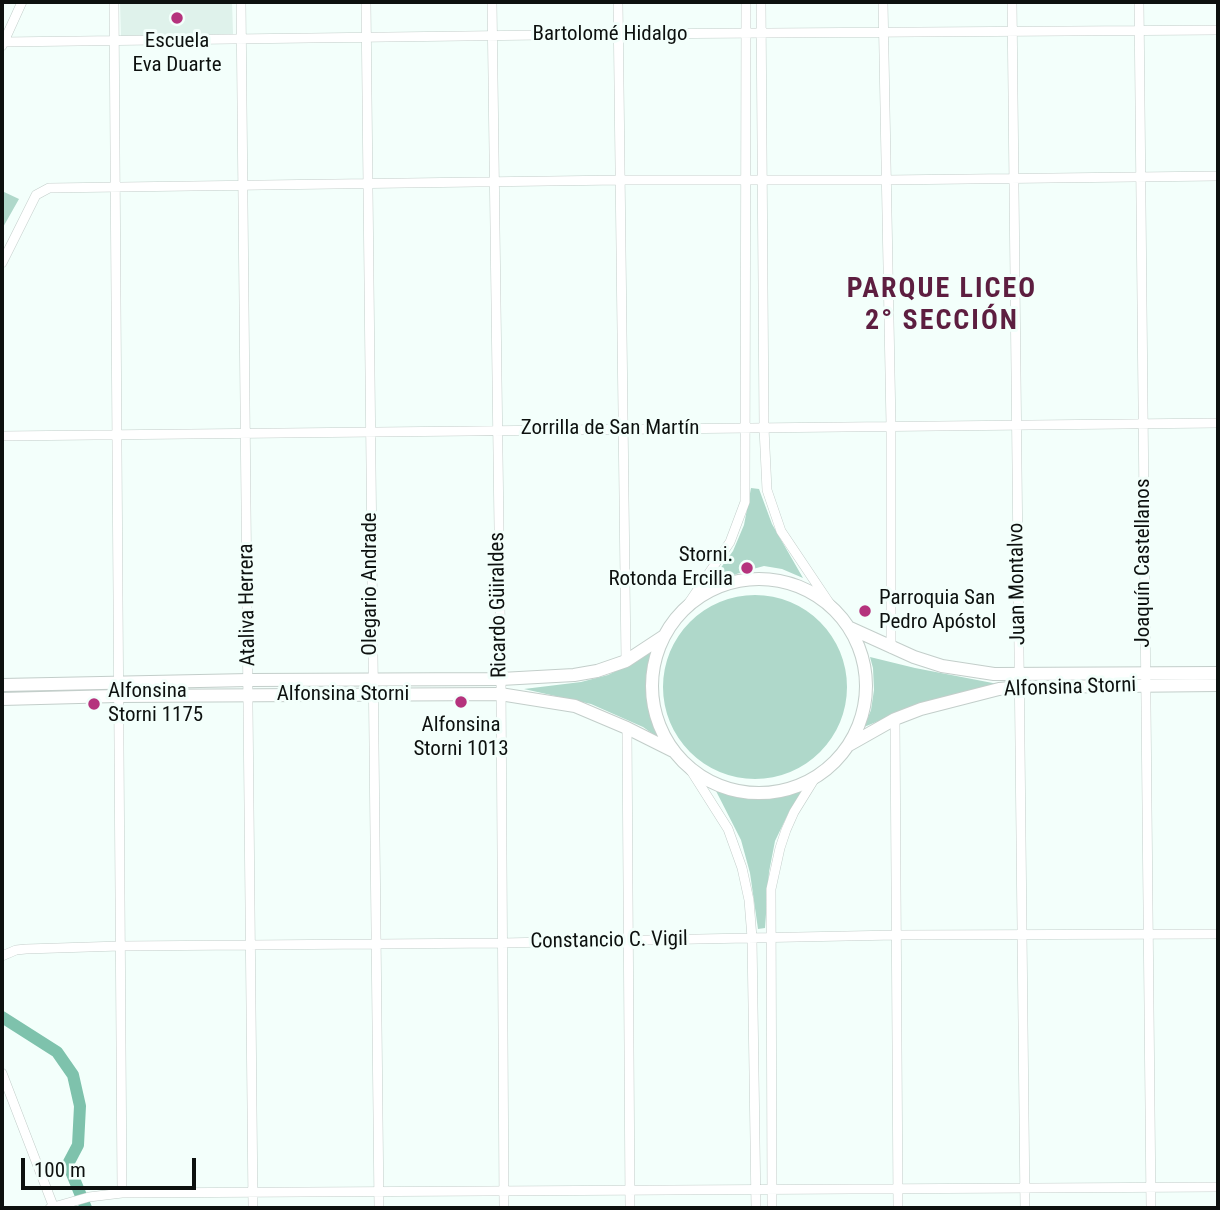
<!DOCTYPE html>
<html>
<head>
<meta charset="utf-8">
<style>
  body { margin:0 }
  #map { position:relative; width:1220px; height:1210px; overflow:hidden; background:#f3fffb; font-family:"Roboto Condensed",sans-serif }
  canvas { display:block }
  .frame { position:absolute; inset:0; border:4px solid #0d110f; pointer-events:none }
  .scale { position:absolute; left:21px; top:1158px; width:175px; height:32px; box-sizing:border-box; border:4px solid #0d110f; border-top:0; padding-left:9px; font-size:21px; line-height:24px; white-space:nowrap; color:#0d110f; -webkit-text-stroke:5px #f3fffb; paint-order:stroke }
</style>
</head>
<body>
<div id="map">
<canvas width="1220" height="1210"></canvas>
<div class="frame"></div>
<div class="scale">100 m</div>
</div>
<script>
const c = document.querySelector('canvas').getContext('2d');
c.lineJoin = 'round';
function paint(path, color) { c.fillStyle = color; c.fill(path, 'evenodd'); }
const toPath = rows => new Path2D(rows.map(r => 'M' + r).join(''));
function stroke(path, color, width, dash) { c.strokeStyle = color; c.lineWidth = width; c.lineCap = dash ? 'butt' : 'round'; c.setLineDash(dash || []); c.stroke(path); }
function write(font, color, halo, rows, align = 'center') {
  c.font = font + ' "Roboto Condensed",sans-serif'; c.lineWidth = 6; c.setLineDash([]); c.textBaseline = 'middle'; c.strokeStyle = halo; c.fillStyle = color; for (const [text, x, y, turn = 0] of rows) {
    c.save(); c.translate(x, y); c.rotate((+turn || 0) * Math.PI / 180); c.textAlign = isNaN(turn) ? turn : align; if (halo) c.strokeText(text, 0, 0); c.fillText(text, 0, 0); c.restore();
  }
}
paint(toPath([
  [120,2,232,2,233,34,121,37]
]), '#dff2eb');
paint(toPath([
  [2,191,19,199,2,229],
  [751,488,759,489,772,524,803,578,782,569,764,566,742,572,709,584,733,551,744,525],
  '663 687a92 92 0 1 1 184 0a92 92 0 1 1-184 0Z',
  [657,646,647,675,647,691,651,718,660,739,643,727,591,704,524,689,581,682,608,675,634,662],
  [870,657,915,668,1003,685,925,702,864,727,871,710,874,690,873,668],
  [803,790,789,812,775,841,769,872,765,928,758,929,750,873,741,840,716,791,740,798,772,797]
]), '#afd8ca');
stroke(toPath([
  [2,1017,57,1052,73,1075,80,1106,78,1145,68,1164,86,1208]
]), '#7ec2ac', 12);
const street = toPath([
  [114,2,122,1193],
  [241,2,253,1208],
  [366,2,379,1208],
  [492,2,501,679,504,1208],
  [618,2,626,661],
  [761,2,764,428,767,490,781,531,832,607],
  [883,2,891,426,891,648],
  [1012,2,1025,1208],
  [1139,2,1151,1208],
  [2,42,618,34,1218,30],
  [2,46,22,2],
  [2,263,36,195,49,188,620,180,886,180,1218,176],
  [2,436,1218,423],
  [686,607,730,542,745,502,746,2],
  [895,719,898,1208],
  [627,728,630,1208],
  [690,769,728,829,742,868,749,900,752,938,756,1208],
  [2,956,16,950,26,949,120,946,501,943,896,935,1218,934],
  [2,1073,54,1208],
  [50,1208,89,1197,122,1193,1218,1187],
  [772,1208,771,889,780,848,786,830,794,812,815,778]
]);
const secondary = toPath([
  '652 686a107 107 0 1 1 214 0a107 107 0 1 1-214 0Z',
  [850,628,914,657,942,666,994,674,1218,673],
  [2,685,249,680,501,679,574,675,597,671,626,661,664,636],
  [2,699,117,696,500,694,575,706,627,728,673,751],
  [849,745,895,719,921,709,999,689,1020,687,1218,685]
]);
stroke(street, '#c3ceca', 10);
stroke(secondary, '#c3ceca', 14);
stroke(street, '#fff', 9);
stroke(secondary, '#fff', 12);
for (const [x, y, r, color] of [
  [177,18,7,"#b5337d"],
  [747,568,7,"#b5337d"],
  [865,611,7,"#b5337d"],
  [461,702,7,"#b5337d"],
  [94,704,7,"#b5337d"]
]) { const dot = new Path2D(); dot.arc(x, y, r, 0, 2 * Math.PI); c.fillStyle = color; c.fill(dot); stroke(dot, '#f3fffb', 2.5); }
write('21px', '#0d110f', '#f3fffb', [
  ["Bartolomé Hidalgo",610,35],
  ["Zorrilla de San Martín",610,429],
  ["Joaquín Castellanos",1144,563,-90],
  ["Olegario Andrade",371,584,-90],
  ["Juan Montalvo",1018,584,-91],
  ["Ataliva Herrera",248,605,-91],
  ["Ricardo Güiraldes",499,605,-91],
  ["Alfonsina Storni",1070,688,-2],
  ["Alfonsina Storni",343,695],
  ["Constancio C. Vigil",609,941,-1]
]);
write('21px', '#0d110f', '#f3fffb', [
  ["Escuela",177,42],
  ["Eva Duarte",177,66],
  ["Storni.",733,556,"right"],
  ["Rotonda Ercilla",733,580,"right"],
  ["Parroquia San",879,599,"left"],
  ["Pedro Apóstol",879,623,"left"],
  ["Alfonsina",108,692,"left"],
  ["Storni 1175",108,716,"left"],
  ["Alfonsina",461,726],
  ["Storni 1013",461,750]
]);
c.letterSpacing = '2px';
write('bold 28px', '#5d1e40', '#f3fffb', [
  ["PARQUE LICEO",942,290],
  ["2° SECCIÓN",942,322]
]);
c.letterSpacing = '0px';
</script>
</body>
</html>
